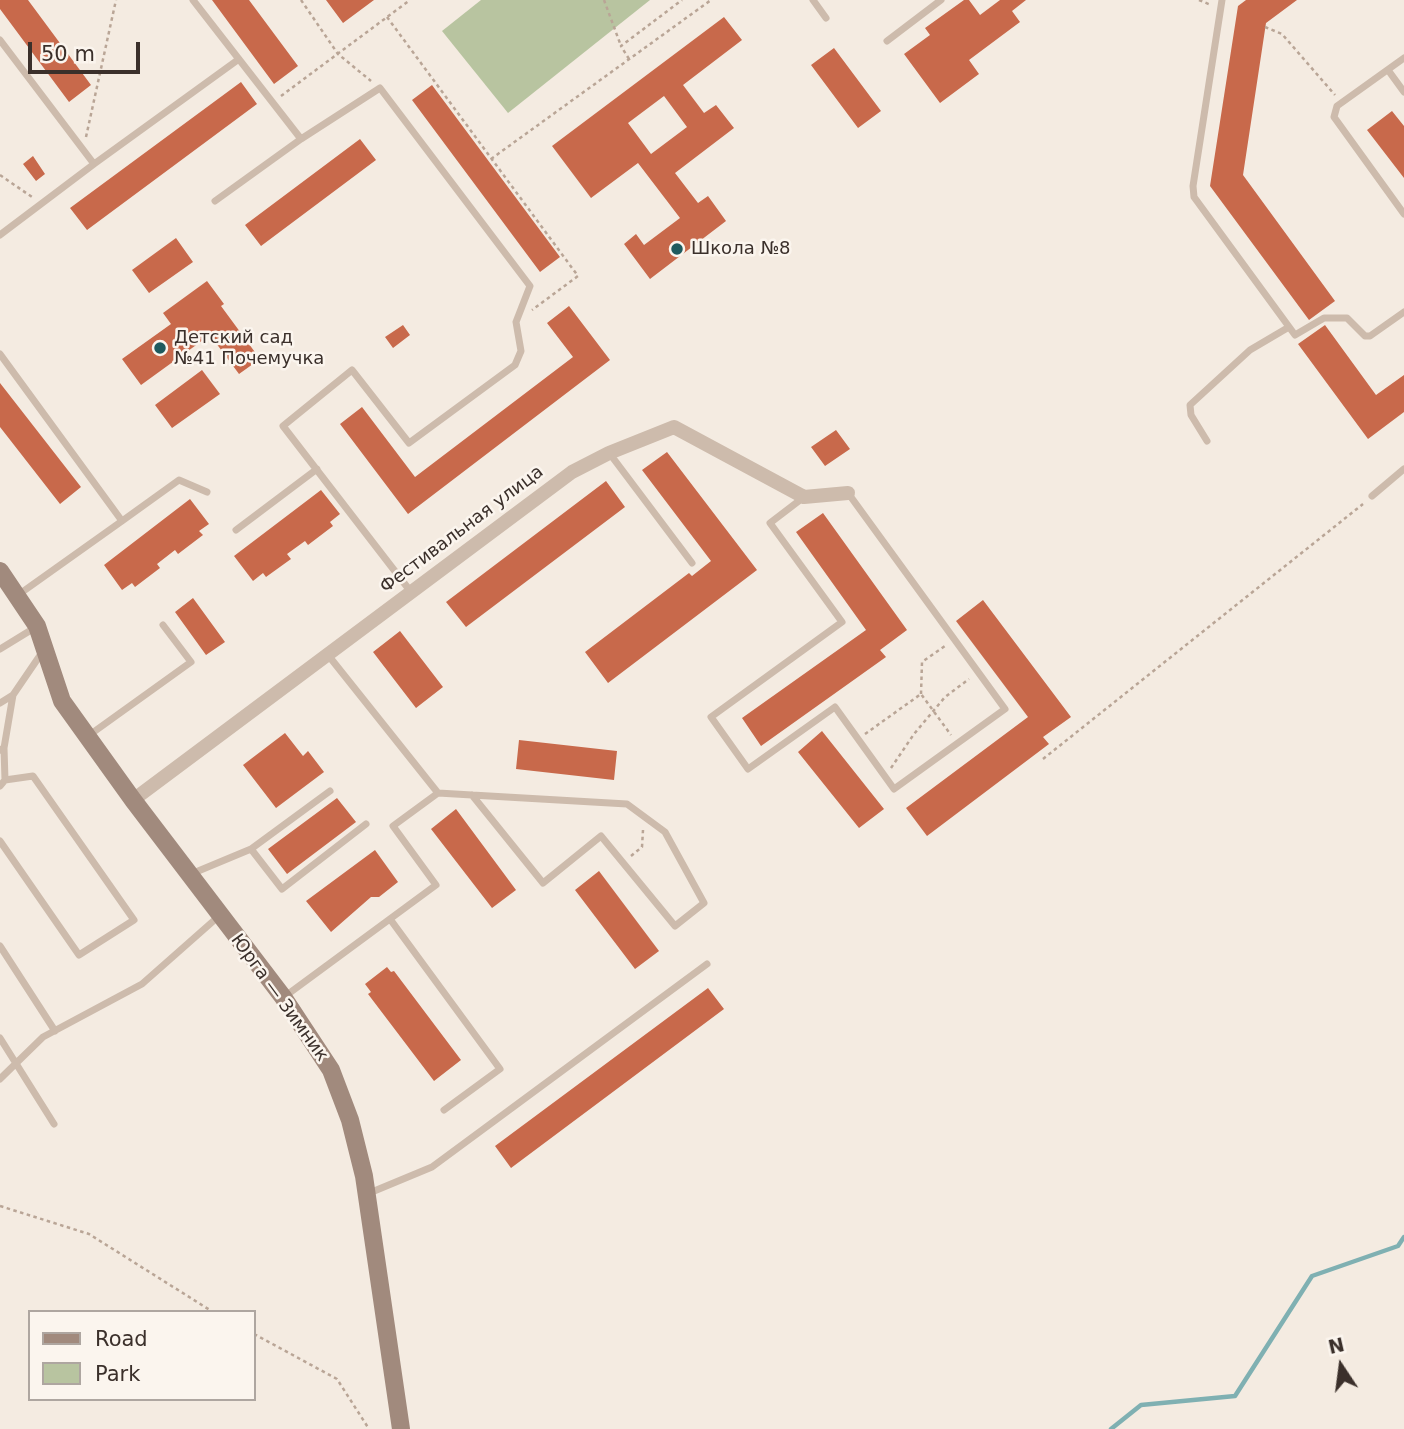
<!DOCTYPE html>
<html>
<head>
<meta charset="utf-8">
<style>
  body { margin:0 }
  #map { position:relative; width:1404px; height:1429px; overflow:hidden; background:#f4ebe1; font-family:"DejaVu Sans",sans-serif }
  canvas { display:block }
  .legend { position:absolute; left:28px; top:1310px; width:228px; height:91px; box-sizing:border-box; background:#fbf5ee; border:2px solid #aea6a0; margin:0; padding:9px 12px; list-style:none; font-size:21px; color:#3b302b }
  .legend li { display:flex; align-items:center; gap:14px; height:35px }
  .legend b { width:35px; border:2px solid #aea6a0 }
  .north { position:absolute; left:1306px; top:1331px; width:70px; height:70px; -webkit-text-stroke:5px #fbf5ee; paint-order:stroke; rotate:347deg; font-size:19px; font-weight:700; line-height:28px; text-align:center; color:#3b302b }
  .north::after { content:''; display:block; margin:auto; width:24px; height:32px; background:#3b302b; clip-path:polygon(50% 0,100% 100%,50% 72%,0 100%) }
  .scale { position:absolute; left:28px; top:42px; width:112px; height:32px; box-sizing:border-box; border:4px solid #3b302b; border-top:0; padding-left:9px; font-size:21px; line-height:24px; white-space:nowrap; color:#3b302b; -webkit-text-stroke:5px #fbf5ee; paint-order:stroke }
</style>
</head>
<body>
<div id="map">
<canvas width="1404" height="1429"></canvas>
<ul class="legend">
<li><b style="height:9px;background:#a18a7d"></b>Road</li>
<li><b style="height:19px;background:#b8c4a0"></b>Park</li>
</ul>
<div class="north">N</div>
<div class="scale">50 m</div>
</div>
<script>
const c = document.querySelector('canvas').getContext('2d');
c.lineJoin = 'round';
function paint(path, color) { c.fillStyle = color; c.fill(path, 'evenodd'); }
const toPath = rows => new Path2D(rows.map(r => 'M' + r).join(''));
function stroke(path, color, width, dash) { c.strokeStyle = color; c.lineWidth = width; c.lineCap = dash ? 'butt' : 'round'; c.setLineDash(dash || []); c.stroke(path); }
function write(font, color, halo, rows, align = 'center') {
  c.font = font + ' "DejaVu Sans",sans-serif'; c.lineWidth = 5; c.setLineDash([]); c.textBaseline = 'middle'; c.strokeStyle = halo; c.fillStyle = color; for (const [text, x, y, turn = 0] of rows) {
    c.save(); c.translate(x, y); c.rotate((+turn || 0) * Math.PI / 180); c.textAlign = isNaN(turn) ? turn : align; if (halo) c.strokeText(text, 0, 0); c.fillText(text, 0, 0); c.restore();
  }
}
paint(toPath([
  [481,0,650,0,508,113,442,31]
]), '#b8c4a0');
stroke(toPath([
  [1111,1429,1141,1405,1235,1396,1312,1276,1398,1246,1404,1237]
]), '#7fb0b2', 4.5);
paint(toPath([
  [0,0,28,0,91,85,69,102,0,9],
  [212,0,249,0,298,66,274,84],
  [326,0,374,0,343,23],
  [964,0,969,0,980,15,1000,0,1026,0,1012,11,1020,22,969,60,979,74,940,103,904,54,930,35,925,28],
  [1246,0,1297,0,1266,23,1243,175,1335,301,1309,320,1210,186,1238,6],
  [724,17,742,40,683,85,704,113,716,105,734,128,675,173,698,203,708,196,726,221,650,279,624,244,636,234,644,245,680,218,638,163,591,198,552,146],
  [664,96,687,127,651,154,628,123],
  [834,48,881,111,858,128,811,65],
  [241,82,257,104,87,230,70,208],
  [432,85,560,257,540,272,412,100],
  [1392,111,1404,126,1404,178,1367,130],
  [360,139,376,160,261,246,245,225],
  [33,156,45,174,36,181,23,164],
  [176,238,193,262,149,293,132,270],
  [207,281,224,304,221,306,260,359,239,374,210,335,141,385,122,359,171,324,163,313],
  [569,306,610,360,408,514,340,424,362,407,415,477,573,357,547,323],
  [403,325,410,335,393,348,385,337],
  [1325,325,1376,395,1404,375,1404,412,1368,439,1298,344],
  [202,370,220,394,172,428,155,405],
  [0,383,81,487,60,504,0,427],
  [836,430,850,449,825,466,811,447],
  [667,452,757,570,608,683,585,652,689,573,692,576,711,561,642,470],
  [606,481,625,507,466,627,446,602],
  [321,490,340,514,330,522,333,526,308,545,305,541,287,554,291,559,266,577,263,573,253,581,234,556],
  [190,499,209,524,199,531,203,535,178,554,175,550,157,564,160,568,135,587,132,583,122,590,104,565],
  [823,513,907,630,880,650,886,657,761,746,742,718,866,630,796,532],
  [193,598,225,642,206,655,175,612],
  [983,600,1071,717,1043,737,1049,744,927,836,906,808,1028,717,956,621],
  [400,631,443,687,416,708,373,652],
  [822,731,884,809,859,828,798,752],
  [285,733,303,756,308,751,324,772,276,808,243,765],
  [519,740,617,751,614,780,516,769],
  [337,798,356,822,287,874,268,849],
  [456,809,516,890,492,908,431,829],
  [375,850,398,882,379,897,371,897,331,932,306,901],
  [599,871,659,951,635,969,575,890],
  [387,967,391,972,394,971,461,1060,434,1081,368,994,371,992,365,984],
  [708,988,724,1009,511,1168,495,1146]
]), '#c8694b');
stroke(toPath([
  [301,0,338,54,371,81],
  [604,0,621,46],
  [1199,0,1211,5],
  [387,17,578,276,532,310],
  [1265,27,1282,34,1335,95],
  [629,59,621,46,682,0],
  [281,96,410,0],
  [86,137,116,0],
  [491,159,711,0],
  [0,175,32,197],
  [921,694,922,662,945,646],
  [865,734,921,694,951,735],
  [1043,759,1363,504],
  [891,768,914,734,945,697,969,679],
  [631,856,642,847,643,830],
  [0,1206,89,1234,213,1312],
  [254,1334,337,1379,369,1429]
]), '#b9a596', 2.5, [3.5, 3.5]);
stroke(toPath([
  [193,0,301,139,380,88,530,286,516,322,521,351,515,365,409,443,352,370,283,426,411,592],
  [813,0,826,18],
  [1222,0,1193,186,1194,197,1295,335,1324,318,1347,318,1365,336,1370,336,1404,312],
  [0,40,94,164,0,235],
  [887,41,941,0],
  [1404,58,1337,106,1334,117,1404,214],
  [1388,70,1404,92],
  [94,164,239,59],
  [215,201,301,139],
  [0,354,122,521,179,480,207,492],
  [1207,441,1191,415,1190,405,1250,350,1289,327],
  [610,454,692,563],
  [1372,496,1404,469],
  [804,497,770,523,842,622,711,717,748,769,835,707,894,789,1005,709,848,493],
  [236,530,317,469],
  [18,595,122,521],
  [0,649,36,627],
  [328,655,438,793,472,795,627,804,665,832,704,903,675,926,601,836,543,883,472,795],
  [0,703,13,695],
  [88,736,191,662,163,625],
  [4,748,5,780],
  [0,750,4,748,13,695,43,651],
  [0,786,5,780,33,776,134,920,79,955,0,841],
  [251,849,282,889,366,824],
  [191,874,251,849,330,791],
  [390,919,500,1069,444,1110],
  [0,946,55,1031],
  [284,997,436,885,393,826,438,793],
  [0,1038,54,1124],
  [0,1079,43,1037,142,984,219,916],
  [367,1194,432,1167,707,964]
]), '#cdbbac', 7);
stroke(toPath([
  [133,800,572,472,609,453,674,427,804,497,848,493]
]), '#cdbbac', 14);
stroke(toPath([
  [0,571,37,626,62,701,133,800,283,997,331,1070,350,1120,364,1176,401,1429]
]), '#a18a7d', 18);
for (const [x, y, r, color] of [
  [677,249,7,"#1f5a5e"],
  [160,348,7,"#1f5a5e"]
]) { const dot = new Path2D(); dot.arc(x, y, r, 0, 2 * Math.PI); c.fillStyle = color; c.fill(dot); stroke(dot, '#fbf5ee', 2.5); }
write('18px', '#3b302b', '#fbf5ee', [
  ["Школа №8",691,249],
  ["Детский сад",174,338],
  ["№41 Почемучка",174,359]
], 'left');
write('18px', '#3b302b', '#fbf5ee', [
  ["Фестивальная улица",462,530,-37],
  ["Юрга — Зимник",279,998,54]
]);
</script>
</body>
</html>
